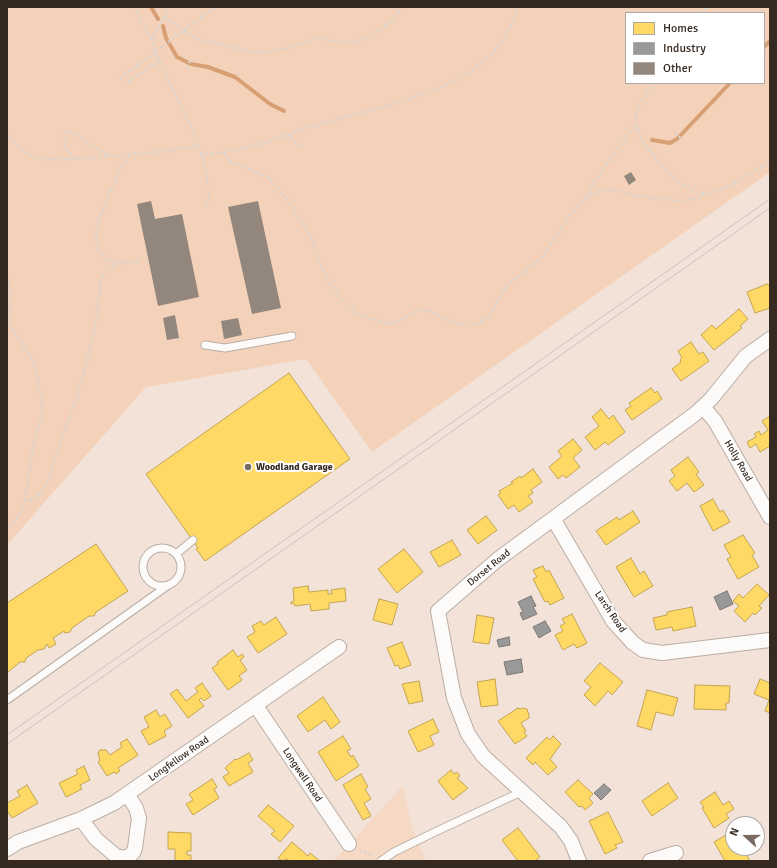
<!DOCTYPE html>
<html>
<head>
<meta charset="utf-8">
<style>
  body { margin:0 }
  #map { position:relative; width:777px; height:868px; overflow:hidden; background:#f2e2d8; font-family:Signika,sans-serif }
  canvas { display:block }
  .frame { position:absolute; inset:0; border:8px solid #362920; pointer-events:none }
  .legend { position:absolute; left:625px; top:12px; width:140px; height:72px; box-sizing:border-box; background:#fff; border:1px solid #afa9a6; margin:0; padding:5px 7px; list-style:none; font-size:12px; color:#362920 }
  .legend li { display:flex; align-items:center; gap:8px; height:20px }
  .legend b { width:20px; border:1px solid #afa9a6 }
  .north { position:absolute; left:725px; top:816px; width:40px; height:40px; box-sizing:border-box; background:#fff; border:1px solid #afa9a6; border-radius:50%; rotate:291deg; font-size:11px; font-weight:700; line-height:16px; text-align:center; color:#362920 }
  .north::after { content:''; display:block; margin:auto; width:14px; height:18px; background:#786a60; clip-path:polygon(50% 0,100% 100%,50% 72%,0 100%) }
</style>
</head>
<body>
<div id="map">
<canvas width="777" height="868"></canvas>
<div class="frame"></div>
<ul class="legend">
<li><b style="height:11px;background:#ffd966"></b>Homes</li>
<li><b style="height:11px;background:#999"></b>Industry</li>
<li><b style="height:11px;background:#92867d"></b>Other</li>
</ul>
<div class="north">N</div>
</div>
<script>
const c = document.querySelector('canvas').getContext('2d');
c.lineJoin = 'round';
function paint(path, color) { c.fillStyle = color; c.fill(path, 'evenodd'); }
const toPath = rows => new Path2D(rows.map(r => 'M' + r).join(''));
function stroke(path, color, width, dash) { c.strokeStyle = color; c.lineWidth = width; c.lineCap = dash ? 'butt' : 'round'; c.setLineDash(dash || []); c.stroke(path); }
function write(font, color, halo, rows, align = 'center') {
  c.font = font + ' Signika,sans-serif'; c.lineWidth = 4; c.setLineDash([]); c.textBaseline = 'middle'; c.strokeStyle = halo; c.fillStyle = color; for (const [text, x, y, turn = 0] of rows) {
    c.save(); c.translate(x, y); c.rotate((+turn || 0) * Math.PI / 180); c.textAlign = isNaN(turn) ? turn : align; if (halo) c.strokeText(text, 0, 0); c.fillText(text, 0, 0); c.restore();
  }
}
paint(toPath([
  [403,785,412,827,426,861,334,861]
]), '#f6d9c5');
paint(toPath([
  [7,7,770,7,770,172,372,452,306,359,146,387,7,545],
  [626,13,764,13,764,83,626,83]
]), '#f4d2b9');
const homes = toPath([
  [767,284,770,286,770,308,755,313,747,292,767,284],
  [739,309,748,319,740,326,742,328,714,350,701,335,712,325,716,329,739,309],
  [691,342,699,354,703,352,709,361,681,381,672,369,681,362,680,360,682,358,678,351,691,342],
  [289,373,350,459,205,561,196,549,198,548,146,474,289,373],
  [651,388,655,393,657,391,662,399,632,420,625,410,631,406,629,403,651,388],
  [601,409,609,419,613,415,625,432,608,445,605,442,595,450,585,437,599,426,592,417,601,409],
  [770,416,770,446,760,452,756,444,750,448,747,442,756,437,754,434,759,431,761,435,768,430,762,421,770,416],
  [573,439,582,450,573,458,580,467,566,478,563,475,558,479,549,467,562,456,558,451,573,439],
  [688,457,699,472,696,474,704,485,694,492,687,483,677,491,669,481,675,476,671,470,688,457],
  [533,469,542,482,531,490,533,493,528,496,533,502,519,512,514,505,508,509,498,495,501,493,499,491,513,483,511,482,520,476,521,478,533,469],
  [713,499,720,512,723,510,730,522,713,531,700,506,713,499],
  [633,511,640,522,606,545,596,531,617,517,619,520,633,511],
  [486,516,497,530,478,544,467,530,486,516],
  [743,535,755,553,752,555,759,567,738,579,727,559,731,557,724,545,743,535],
  [452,540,461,555,439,567,430,552,452,540],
  [96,544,128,591,96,612,94,616,89,616,72,628,70,632,65,633,64,631,53,638,56,644,49,648,47,644,44,649,38,650,26,658,25,662,20,662,7,673,7,603,96,544],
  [404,549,423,572,397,593,378,569,404,549],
  [631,558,640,574,644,571,653,586,634,597,616,567,631,558],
  [543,566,546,572,549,570,564,598,550,605,548,601,545,602,533,579,537,577,533,570,543,566],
  [757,584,769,595,759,606,762,608,755,615,753,613,745,622,734,611,739,606,733,601,739,594,743,598,757,584],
  [308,586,309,592,328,590,328,594,332,594,331,590,345,588,346,601,329,603,329,609,311,611,310,604,295,606,294,603,291,604,291,602,294,601,293,588,308,586],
  [379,599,398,604,392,625,373,620,379,599],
  [692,607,696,626,673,631,672,627,656,630,653,618,667,615,667,612,692,607],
  [572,614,587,643,577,648,574,644,563,650,555,635,563,631,560,626,565,623,562,619,572,614],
  [477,615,494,618,489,644,473,642,477,615],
  [276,617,287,634,258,653,247,637,255,632,252,626,261,621,264,625,276,617],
  [402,642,411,665,400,669,398,665,395,666,387,648,402,642],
  [233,650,238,657,242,654,244,657,240,660,247,670,239,676,242,680,228,690,212,668,218,664,217,662,233,650],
  [600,663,623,682,612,695,608,691,595,706,584,695,591,687,584,681,600,663],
  [495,679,498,705,481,707,477,682,495,679],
  [760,679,770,683,770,713,765,711,769,700,754,694,760,679],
  [419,681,423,701,409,704,402,684,419,681],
  [202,683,211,696,204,701,201,698,199,700,204,706,188,718,170,694,177,689,186,701,198,692,195,688,202,683],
  [695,685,730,686,729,703,726,703,726,710,694,709,695,685],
  [647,690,678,698,673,716,656,712,651,730,637,726,647,690],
  [323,697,340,722,331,729,325,720,308,732,297,716,323,697],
  [518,708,520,709,522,708,527,709,529,715,529,718,521,723,526,731,524,732,527,736,515,744,498,721,518,708],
  [156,710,160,717,165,714,172,726,164,731,166,736,149,745,141,731,149,727,144,717,156,710],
  [433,719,439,732,430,736,434,745,418,752,408,731,433,719],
  [343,736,351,749,347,751,351,757,353,755,359,766,336,781,318,752,343,736],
  [553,736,561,744,550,759,557,767,548,775,535,762,533,765,526,758,547,737,550,740,553,736],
  [127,739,138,755,118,768,120,771,116,774,114,772,107,776,98,762,100,761,98,753,100,750,106,750,110,755,122,747,120,743,127,739],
  [249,753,253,760,248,763,253,772,229,786,223,777,229,773,225,768,235,759,236,760,249,753],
  [84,766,90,780,80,785,82,789,66,797,59,783,78,774,76,770,84,766],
  [451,770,454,774,457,772,460,776,457,778,468,788,453,800,438,781,451,770],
  [361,774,368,787,365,789,371,799,364,803,371,816,363,820,343,785,361,774],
  [212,779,217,787,214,789,219,798,193,815,186,804,193,800,189,794,212,779],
  [578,780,593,794,589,798,593,803,585,810,582,806,579,807,565,792,578,780],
  [668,783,678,798,652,816,642,801,668,783],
  [27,785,38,803,12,818,8,812,7,812,7,803,20,796,17,791,27,785],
  [715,792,723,805,729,801,734,809,726,814,729,818,714,828,702,808,704,807,700,802,715,792],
  [268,805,294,826,280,842,271,834,275,831,258,816,268,805],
  [608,812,623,842,615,845,617,848,605,854,589,821,608,812],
  [518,828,540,857,537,859,538,861,518,861,502,840,518,828],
  [168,832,191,833,191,851,187,851,187,855,191,855,191,861,175,861,175,849,168,849,168,832],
  [731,832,733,848,743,848,750,861,725,861,714,842,731,832],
  [292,842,308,856,310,853,320,861,290,861,287,859,282,861,278,858,292,842]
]);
paint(homes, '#ffd966');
stroke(homes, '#c3a451', 1);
const industry = toPath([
  [727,591,733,604,720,610,714,597,727,591],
  [531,596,536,606,533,607,537,614,523,620,520,613,523,612,518,602,531,596],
  [545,621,551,631,539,638,533,627,545,621],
  [509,637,510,645,499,647,497,640,509,637],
  [521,659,523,672,507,675,504,662,521,659],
  [604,784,611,790,601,800,594,793,604,784]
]);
paint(industry, '#999');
stroke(industry, '#7b7775', 1);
stroke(toPath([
  [151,7,158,19],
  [163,26,166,38,177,57,191,64,208,67,235,77,270,104,284,111],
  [764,47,770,41],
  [652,140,670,143,677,139,730,83]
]), '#d7a074', 4);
paint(toPath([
  [631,172,636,180,629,185,624,176],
  [151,201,155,219,182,214,199,297,158,306,137,204],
  [258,201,281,308,252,314,228,207],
  [175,315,179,338,167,340,163,318],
  [238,318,242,335,224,339,221,321]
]), '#92867d');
const service = toPath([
  [205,345,225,348,292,336],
  '143 567a19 19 0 1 1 38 0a19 19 0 1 1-38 0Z',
  [176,554,193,540],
  [7,700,170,584],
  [381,861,394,852,437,831,521,792]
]);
const minor = toPath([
  [703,407,715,421,770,517],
  [554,520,613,621,633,643,643,650,662,653,770,640],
  [256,706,349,844],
  [81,819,96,839,116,856,126,858,133,853,135,848,139,818,136,808,127,794],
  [7,849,18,842,81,819,114,803,339,647],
  [579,861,571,841,561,827,483,756,468,734,454,698,438,611,497,560,695,414,711,399,746,356,770,339],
  [650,861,676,853]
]);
stroke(service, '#baada4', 9);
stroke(minor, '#baada4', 16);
stroke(toPath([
  [134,7,152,41],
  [167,7,164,19,154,33,153,47,199,145,206,172,209,198,206,208],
  [701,13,707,7],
  [165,16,177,26,198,39,256,53,290,48,315,38,347,43,356,42,370,36,389,23,403,7],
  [188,68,190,60],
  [128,82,159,61],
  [654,83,638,106,635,121,641,139,652,154,675,180,695,191,705,194,722,189,739,181,770,161],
  [675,133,683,140],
  [7,135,21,149,32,156,44,159,72,159,170,151,199,145],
  [287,135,301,147],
  [224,153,231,162,268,177,288,200,310,235,326,278,346,305,362,317,392,324,401,321,414,311,421,310,430,311,453,323,462,325,472,325,484,320,491,313,507,285,541,259,571,214,585,199,600,190,608,189,650,198,680,201,697,198,705,194],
  [130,155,119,170,100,217,97,227,96,241,98,250,110,261,126,263,138,262],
  [201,155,238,150,270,141,306,128,401,102,450,83,469,73,492,54,504,38,519,7],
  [74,159,64,145,64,138,67,132,75,133,88,144,109,156],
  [585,199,593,183,636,124],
  [7,275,11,295,8,322,35,364,43,410,34,442,24,505,19,516,7,528],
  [25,501,29,501,37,498,49,481,56,453,76,401,85,369,95,326,101,279,108,269,120,262],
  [360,850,374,856]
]), '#d7d3d0', 2.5, [2, 3]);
stroke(service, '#fdfbf9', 7);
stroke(minor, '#fdfbf9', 14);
stroke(toPath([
  [7,735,770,199],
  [7,744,770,208]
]), '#c7c3c0', 1);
stroke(toPath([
  [120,78,215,7]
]), '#d7d3d0', 2.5, [2, 3]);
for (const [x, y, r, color] of [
  [248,467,4,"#786a60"]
]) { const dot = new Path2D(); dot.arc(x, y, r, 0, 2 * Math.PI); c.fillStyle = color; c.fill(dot); stroke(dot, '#fff', 1.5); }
write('10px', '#362920', '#fff', [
  ["Holly Road",738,461,60],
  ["Dorset Road",489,568,-39],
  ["Larch Road",610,612,56],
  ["Longfellow Road",179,759,-35],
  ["Longwell Road",302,775,56]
]);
write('bold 10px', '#362920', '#fff', [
  ["Woodland Garage",256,467]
], 'left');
</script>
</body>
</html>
